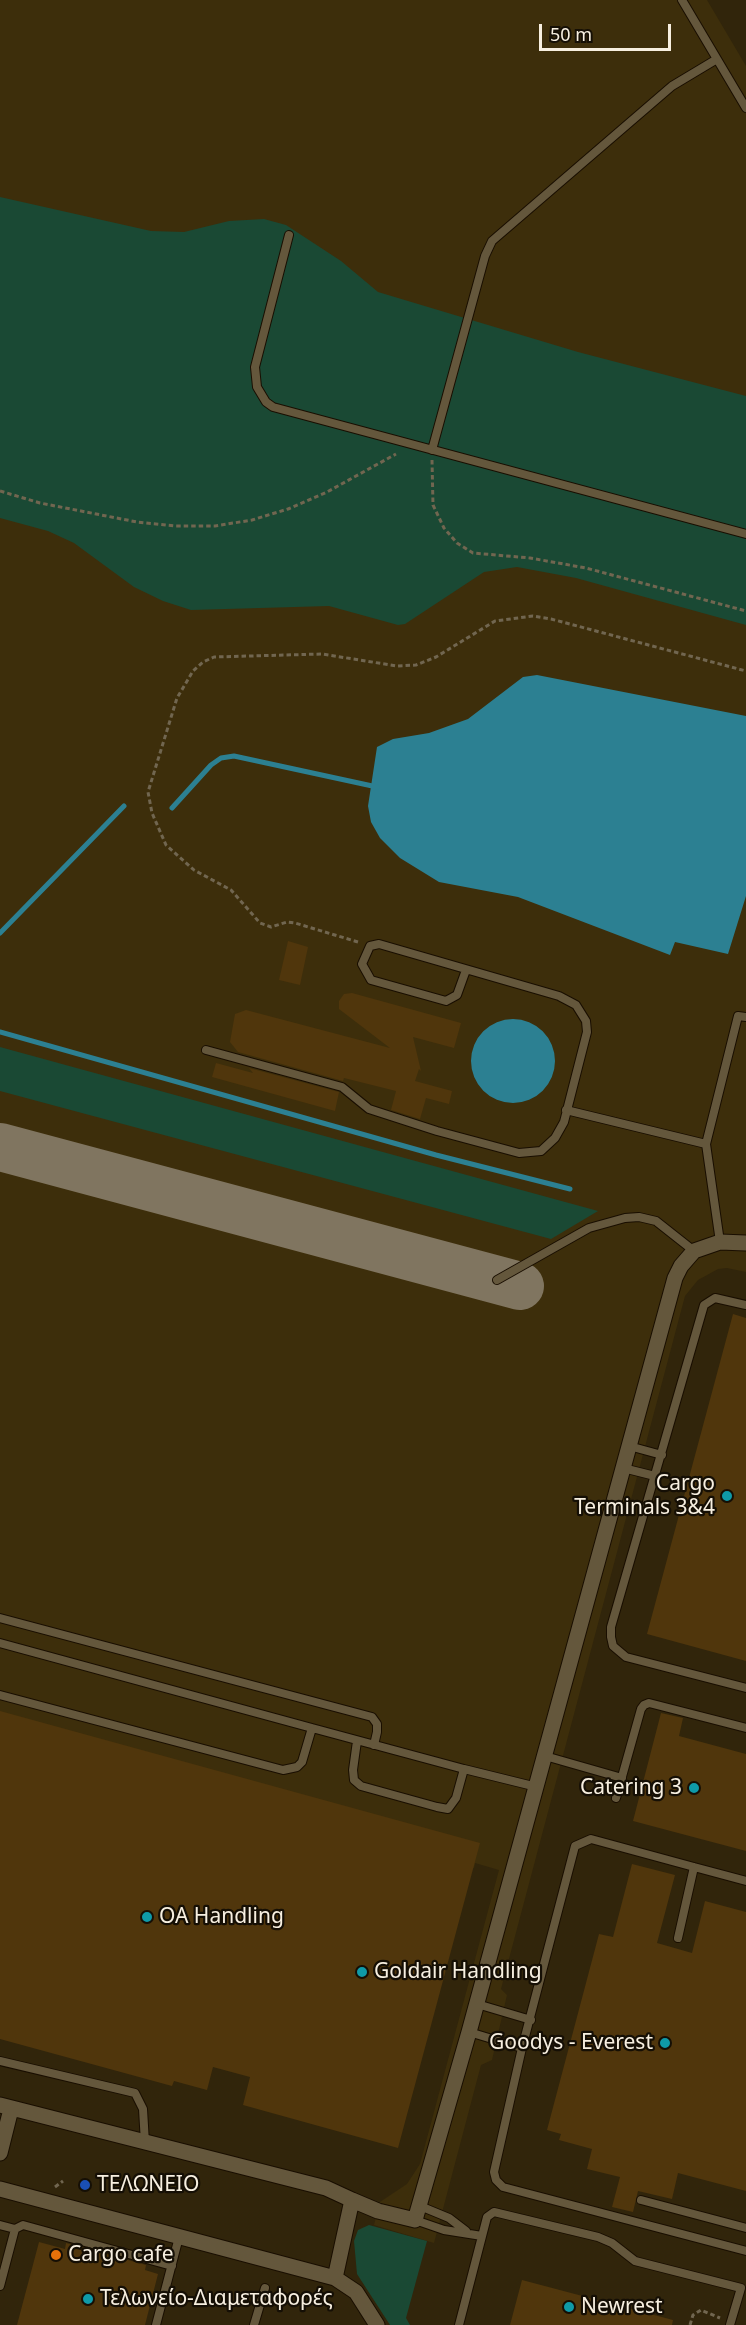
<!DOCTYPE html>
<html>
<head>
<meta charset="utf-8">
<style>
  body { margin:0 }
  #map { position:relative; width:746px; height:2325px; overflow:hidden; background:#31250b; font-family:"Noto Sans",sans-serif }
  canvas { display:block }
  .scale { position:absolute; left:539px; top:24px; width:132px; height:27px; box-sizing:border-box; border:3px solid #f7efe0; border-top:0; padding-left:8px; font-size:18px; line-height:21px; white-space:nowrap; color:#f7efe0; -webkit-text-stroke:4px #150f05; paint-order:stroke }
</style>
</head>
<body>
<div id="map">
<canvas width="746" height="2325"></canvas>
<div class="scale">50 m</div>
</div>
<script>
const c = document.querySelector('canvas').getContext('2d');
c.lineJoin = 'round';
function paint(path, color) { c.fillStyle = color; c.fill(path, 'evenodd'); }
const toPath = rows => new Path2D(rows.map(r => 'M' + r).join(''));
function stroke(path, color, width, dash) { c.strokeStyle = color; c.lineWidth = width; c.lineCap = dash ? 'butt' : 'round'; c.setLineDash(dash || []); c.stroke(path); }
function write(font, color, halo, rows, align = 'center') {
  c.font = font + ' "Noto Sans",sans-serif'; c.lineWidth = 4.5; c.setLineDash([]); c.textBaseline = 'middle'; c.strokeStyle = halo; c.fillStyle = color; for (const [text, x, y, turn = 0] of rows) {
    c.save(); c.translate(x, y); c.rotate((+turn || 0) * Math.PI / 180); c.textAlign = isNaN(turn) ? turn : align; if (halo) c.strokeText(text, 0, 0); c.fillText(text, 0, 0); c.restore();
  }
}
paint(toPath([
  [0,0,707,0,746,66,746,1272,727,1268,718,1269,698,1280,685,1296,501,1989,507,1995,492,2060,481,2065,434,2243,374,2225,380,2202,407,2184,420,2164,499,1870,475,1863,474,1868,0,1738]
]), '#3d2e0b');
paint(toPath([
  [0,197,151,231,184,232,229,221,264,219,286,225,341,261,378,292,578,352,746,396,746,625,576,578,517,567,484,572,405,624,398,625,329,606,191,610,163,601,134,587,74,543,48,531,0,518],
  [0,1047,598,1211,551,1239,0,1091],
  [369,2225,427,2241,406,2318,410,2325,390,2325,357,2274,354,2241,358,2230]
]), '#1a4934');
paint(toPath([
  [537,675,746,716,746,896,728,954,675,942,670,955,518,897,439,882,400,858,380,838,371,822,368,806,377,747,393,739,429,733,468,719,523,677],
  '471 1061a42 42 0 1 1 84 0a42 42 0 1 1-84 0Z'
]), '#2c8092');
stroke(toPath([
  [172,808,211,765,221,758,234,756,377,787],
  [0,933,124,806],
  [0,1032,436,1155,570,1189]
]), '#2c8092', 5);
stroke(toPath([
  [0,1147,520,1286]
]), '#807560', 48);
paint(toPath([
  [288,941,308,947,300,985,279,980],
  [352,993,461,1023,454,1048,413,1037,421,1071,419,1069,415,1081,452,1091,449,1104,426,1098,420,1119,391,1110,396,1091,344,1078,343,1081,238,1052,230,1042,235,1014,246,1010,390,1048,339,1009,339,1001,344,994],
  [216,1063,253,1073,249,1068,339,1092,335,1111,212,1077],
  [733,1314,746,1318,746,1661,647,1634],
  [0,1711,480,1843,398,2148,243,2105,250,2077,213,2067,207,2090,174,2081,172,2086,0,2039],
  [661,1713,683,1718,679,1736,746,1754,746,1851,633,1821],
  [632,1864,675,1875,657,1943,692,1953,705,1901,746,1912,746,2191,678,2173,672,2199,638,2191,633,2212,612,2207,620,2177,587,2169,592,2149,559,2140,561,2134,547,2130,599,1934,613,1937],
  [39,2242,65,2249,66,2243,146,2265,145,2270,158,2274,145,2325,17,2325],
  [522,2280,673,2320,672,2325,510,2325]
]), '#50360c');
const service = toPath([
  [682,0,746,108],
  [289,235,255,367,257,387,266,402,273,407,746,534],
  [432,450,485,256,492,241,672,86,717,59],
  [206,1050,342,1087,369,1109,437,1131,519,1153,541,1151,555,1138,564,1122,587,1032,586,1021,576,1005,559,996,379,944,370,946,362,964,371,980,446,1001,457,995,466,970],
  [566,1110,706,1144,738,1016,746,1017],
  [706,1144,720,1242],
  [497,1280,589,1228,625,1218,639,1217,656,1221,694,1251],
  [746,1305,715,1298,704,1305,611,1627,611,1637,613,1646,626,1657,746,1688],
  [629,1446,662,1455],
  [623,1468,655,1476],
  [0,1618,372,1717,377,1724,377,1732,374,1745],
  [0,1643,312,1728],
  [0,1695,283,1770,297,1767,302,1762,312,1728,464,1769],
  [357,1741,353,1770,354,1780,361,1786,437,1807,448,1809,456,1798,464,1769,537,1787],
  [545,1756,622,1778],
  [616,1798,641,1709,644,1705,649,1703,746,1728],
  [694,1867,591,1839,575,1846,522,2048,494,2172,496,2180,503,2187,746,2251],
  [678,1938,694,1867,746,1881],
  [477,2004,531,2020],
  [469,2032,522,2048],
  [0,2061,135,2093,143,2109,145,2143],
  [641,2200,746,2228],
  [420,2206,449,2218,466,2231],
  [415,2220,444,2230,482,2236],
  [0,2225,15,2229],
  [0,2286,15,2229,23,2225,172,2266],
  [156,2325,179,2237],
  [254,2325,265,2288],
  [459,2325,487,2217,494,2212,598,2237,612,2243,635,2261,741,2288,730,2325]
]);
const minor = toPath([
  [0,2105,326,2188,352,2200,335,2278],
  [0,2153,11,2109],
  [0,2189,335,2278,356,2292,377,2325],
  [352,2200,378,2211,415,2220,469,2032,675,1278,681,1266,694,1251,720,1242,746,1243]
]);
stroke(service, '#190e00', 10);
stroke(minor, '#190e00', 17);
stroke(toPath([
  [432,460,433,505,444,528,457,543,473,553,530,558,586,568,746,611],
  [0,491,40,503,137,522,176,526,215,526,252,520,288,509,327,492,396,454],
  [358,942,295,923,287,922,271,927,260,923,231,890,194,870,166,845,152,813,148,792,177,698,193,671,203,662,214,657,322,654,397,666,416,665,436,657,495,621,533,616,551,619,746,671],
  [55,2187,63,2181],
  [690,2325,693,2315,701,2310,720,2318]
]), '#716650', 3, [4.5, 3]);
stroke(service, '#64573c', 8);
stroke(minor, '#64573c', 15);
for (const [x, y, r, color] of [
  [727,1496,6,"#0f9aa8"],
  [694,1788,6,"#0f9aa8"],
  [147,1917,6,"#0f9aa8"],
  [362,1972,6,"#0f9aa8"],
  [665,2043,6,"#0f9aa8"],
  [85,2185,6,"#1a4fb4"],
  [56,2255,6,"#e8710a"],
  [88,2299,6,"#0f9aa8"],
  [569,2307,6,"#0f9aa8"]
]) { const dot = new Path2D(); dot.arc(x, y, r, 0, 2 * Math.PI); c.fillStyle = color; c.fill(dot); stroke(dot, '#150f05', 2); }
write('21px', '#f7efe0', '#150f05', [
  ["Cargo",715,1484,"right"],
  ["Terminals 3&4",715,1508,"right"],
  ["Catering 3",682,1788,"right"],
  ["OA Handling",159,1917],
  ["Goldair Handling",374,1972],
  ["Goodys - Everest",653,2043,"right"],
  ["ΤΕΛΩΝΕΙΟ",97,2185],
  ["Cargo cafe",68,2255],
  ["Τελωνείο-Διαμεταφορές",100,2299],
  ["Newrest",581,2307]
], 'left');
</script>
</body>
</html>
